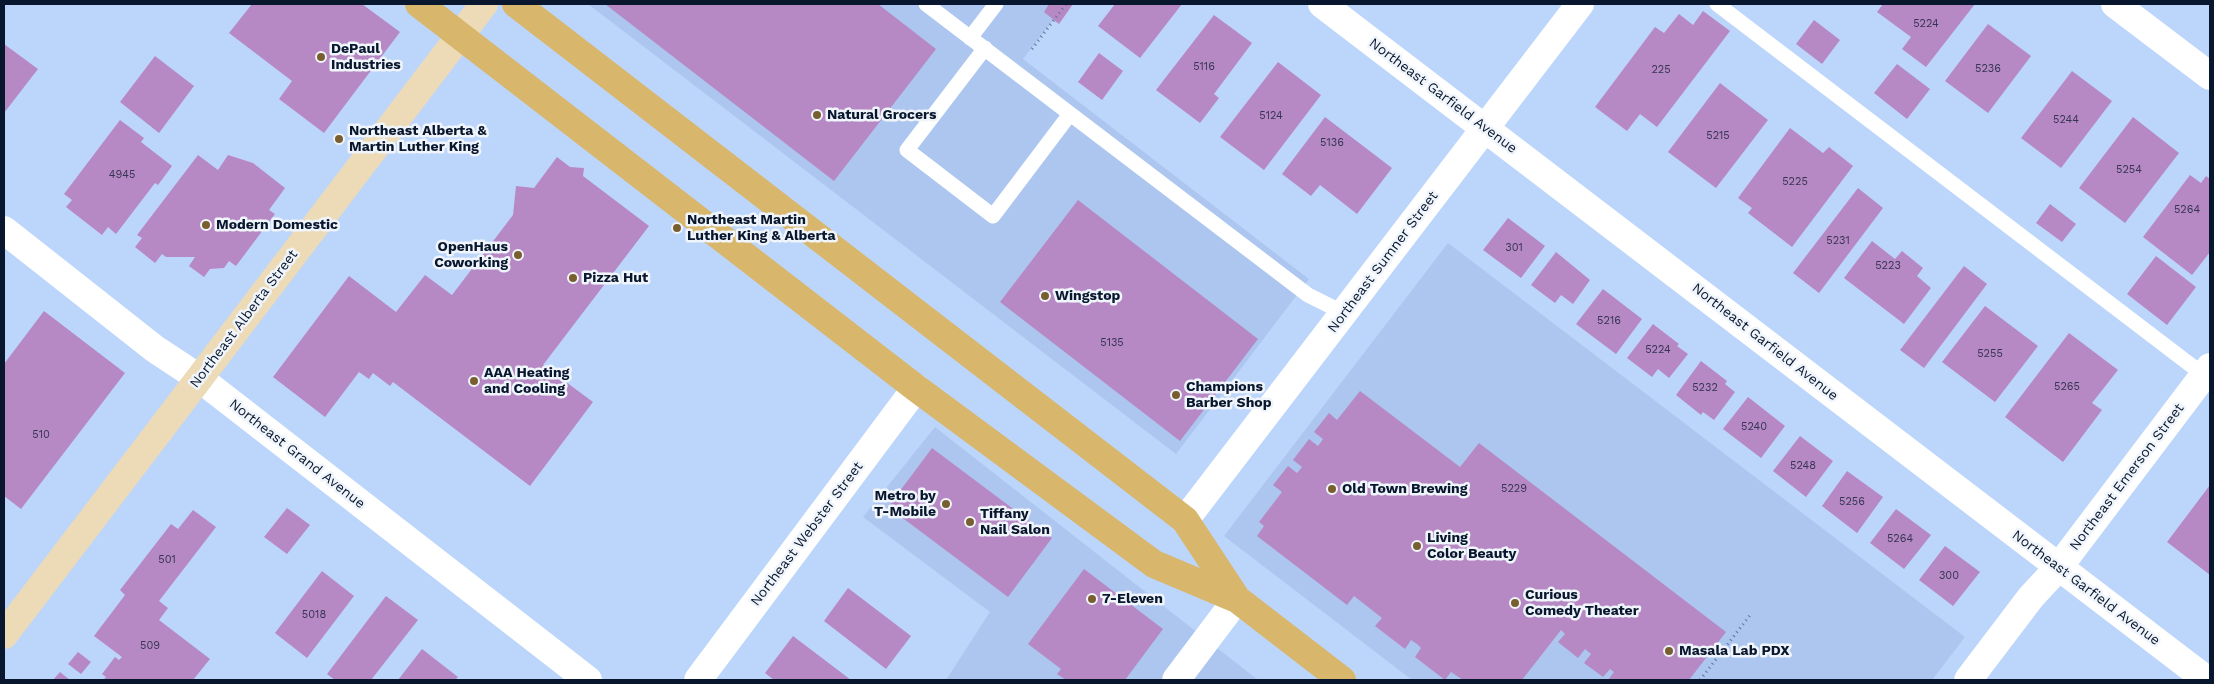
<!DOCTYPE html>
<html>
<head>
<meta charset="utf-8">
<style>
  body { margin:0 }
  #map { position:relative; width:2214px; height:684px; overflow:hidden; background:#bcd5fb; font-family:"Work Sans",sans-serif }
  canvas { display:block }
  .frame { position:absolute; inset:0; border:5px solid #09172e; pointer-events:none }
</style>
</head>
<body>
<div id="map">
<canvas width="2214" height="684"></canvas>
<div class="frame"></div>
</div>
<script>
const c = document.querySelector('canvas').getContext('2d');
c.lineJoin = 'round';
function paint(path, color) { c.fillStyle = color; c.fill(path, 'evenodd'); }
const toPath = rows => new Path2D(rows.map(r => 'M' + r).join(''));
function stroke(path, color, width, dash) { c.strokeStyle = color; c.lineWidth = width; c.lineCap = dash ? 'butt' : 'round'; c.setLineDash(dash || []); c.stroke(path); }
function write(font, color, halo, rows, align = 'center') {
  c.font = font + ' "Work Sans",sans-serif'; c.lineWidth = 5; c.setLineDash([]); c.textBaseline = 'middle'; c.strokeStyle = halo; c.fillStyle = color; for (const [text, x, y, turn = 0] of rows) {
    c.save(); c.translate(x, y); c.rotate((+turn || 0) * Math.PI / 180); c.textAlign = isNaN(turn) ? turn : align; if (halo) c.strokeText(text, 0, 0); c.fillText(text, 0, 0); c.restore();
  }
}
paint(toPath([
  [588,4,1066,4,1023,59,1309,279,1176,454],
  [1448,243,1965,637,1932,680,1412,680,1224,536],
  [935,427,1258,680,946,680,990,612,863,517]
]), '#acc6ef');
paint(toPath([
  [252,4,362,4,400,32,324,133,279,99,292,81,229,33],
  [605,4,878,4,936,49,834,181],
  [1049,4,1073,4,1059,24,1044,12],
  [1115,4,1182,4,1140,58,1098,26],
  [1883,4,1975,4,1926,67,1902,49,1911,37,1877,12],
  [1703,11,1730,31,1657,127,1640,114,1627,131,1595,107,1655,27,1664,33,1679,14,1693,25],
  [1214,15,1252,43,1214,94,1219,98,1200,123,1156,90],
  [1814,20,1840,40,1822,64,1796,44],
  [1988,24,2031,56,1988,113,1945,81],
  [4,44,38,69,4,113],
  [1099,53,1123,71,1102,100,1078,82],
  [155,56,194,86,159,133,120,102],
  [1278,62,1321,95,1264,170,1220,137],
  [1897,64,1930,89,1907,119,1874,93],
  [2072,71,2112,101,2061,168,2021,138],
  [1720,83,1768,120,1716,188,1668,152],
  [1325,117,1392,168,1357,214,1320,185,1311,196,1282,174],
  [2133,117,2179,153,2125,223,2079,188],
  [120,120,144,138,141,142,172,166,158,185,155,183,116,234,108,227,102,235,66,207,72,200,64,194],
  [1790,128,1823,153,1829,147,1853,166,1792,247,1748,213,1752,208,1738,198],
  [198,155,218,170,228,155,253,163,285,188,269,210,275,214,236,266,229,261,224,268,210,269,204,277,189,266,195,257,166,257,162,254,155,263,135,247,142,238,137,235],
  [557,157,570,167,584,168,583,176,649,226,543,365,593,402,530,486,393,382,390,386,373,373,369,379,359,372,325,417,273,377,349,276,396,312,425,275,452,295,513,215,516,186,534,188],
  [2190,175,2201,183,2206,176,2210,179,2210,252,2192,275,2143,237],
  [1858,188,1883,208,1819,293,1793,273],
  [1078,200,1258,339,1180,441,1000,302],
  [2050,204,2076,224,2062,242,2036,223],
  [1508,218,1545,246,1521,278,1483,250],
  [1872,241,1895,259,1902,251,1923,268,1917,276,1931,288,1904,324,1844,278],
  [1556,252,1590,280,1573,304,1561,295,1555,303,1531,285],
  [2156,256,2196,287,2167,325,2127,294],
  [1964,266,1987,284,1924,368,1900,350],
  [1603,289,1642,319,1616,354,1576,324],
  [1985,306,2038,346,1995,402,1942,362],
  [44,311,125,373,21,509,4,496,4,364],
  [1653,324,1679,344,1677,346,1688,354,1669,378,1658,369,1652,377,1627,358],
  [2069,333,2118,370,2092,403,2102,410,2063,462,2005,417],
  [1701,361,1727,381,1725,384,1735,392,1714,420,1703,412,1701,415,1676,395],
  [1360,391,1460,467,1479,443,1726,632,1689,680,1608,680,1614,672,1610,669,1603,677,1584,663,1591,654,1585,649,1578,658,1558,642,1565,634,1561,630,1522,680,1463,680,1451,672,1445,680,1415,657,1421,648,1417,644,1411,640,1405,649,1375,626,1382,618,1354,596,1347,605,1257,536,1264,526,1259,522,1282,492,1273,485,1288,466,1297,473,1302,467,1293,460,1309,439,1318,446,1323,439,1314,432,1329,413,1337,420],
  [1748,397,1785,426,1761,458,1723,429],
  [1800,436,1833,461,1806,497,1773,471],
  [932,448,1052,538,1008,597,888,507],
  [1847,471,1883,497,1857,533,1822,506],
  [2210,485,2210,575,2167,542],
  [287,508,310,525,287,554,264,537],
  [1896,509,1931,535,1904,569,1870,543],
  [193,510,216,527,159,601,168,608,159,620,210,659,193,680,103,680,106,677,102,674,115,657,119,660,122,657,94,636,125,595,120,590,171,524,178,529],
  [1945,546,1980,572,1953,606,1919,580],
  [1084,569,1163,629,1125,680,1066,680,1057,674,1061,669,1028,644],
  [322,571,354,596,307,658,275,633],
  [848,588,911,636,886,669,824,621],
  [386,596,418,620,371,680,335,680,327,674],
  [793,636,851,680,774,680,765,673],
  [422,649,458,677,455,680,398,680],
  [78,652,91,662,81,674,68,664],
  [60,672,70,680,53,680]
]), '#b789c4');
stroke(toPath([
  [1032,49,1066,4],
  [1700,680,1751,614]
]), '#617493', 3, [1, 4]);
stroke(toPath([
  [926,4,1308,295,1344,313],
  [1717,4,2209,379],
  [970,38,996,4],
  [985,48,907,150,993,216,1070,114]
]), '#fff', 15);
stroke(toPath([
  [1322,4,2207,680],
  [2115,4,2210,76],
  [4,230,155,349,199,378,588,680],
  [1185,520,1580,4],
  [698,680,916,388],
  [1176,680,1237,599],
  [1968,680,2031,597,2058,568,2210,367]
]), '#fff', 28);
stroke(toPath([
  [4,635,484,4]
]), '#ecdbb6', 28);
stroke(toPath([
  [419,4,916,388,1154,564,1237,599,1342,680],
  [516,4,1185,520,1237,599]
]), '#d8b76d', 28);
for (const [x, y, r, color] of [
  [321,57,5,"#795e30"],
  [817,115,5,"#795e30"],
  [339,139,5,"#795e30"],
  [206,225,5,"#795e30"],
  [677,228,5,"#795e30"],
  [518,255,5,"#795e30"],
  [573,278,5,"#795e30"],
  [1045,296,5,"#795e30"],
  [474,381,5,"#795e30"],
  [1176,395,5,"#795e30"],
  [1332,489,5,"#795e30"],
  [946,504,5,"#795e30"],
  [970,522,5,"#795e30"],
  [1417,546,5,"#795e30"],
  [1092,599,5,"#795e30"],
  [1515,603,5,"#795e30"],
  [1669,651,5,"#795e30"]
]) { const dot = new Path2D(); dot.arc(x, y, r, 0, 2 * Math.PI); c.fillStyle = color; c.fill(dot); stroke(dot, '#f0f5fb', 2); }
write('11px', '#343454', null, [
  ["5224",1926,24],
  ["5116",1204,67],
  ["5236",1988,69],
  ["225",1661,70],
  ["5124",1271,116],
  ["5244",2066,120],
  ["5215",1718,136],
  ["5136",1332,143],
  ["5254",2129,170],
  ["4945",122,175],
  ["5225",1795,182],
  ["5264",2187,210],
  ["5231",1838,241],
  ["301",1514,248],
  ["5223",1888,266],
  ["5216",1609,321],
  ["5135",1112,343],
  ["5224",1658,350],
  ["5255",1990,354],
  ["5265",2067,387],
  ["5232",1705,388],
  ["5240",1754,427],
  ["510",41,435],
  ["5248",1803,466],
  ["5229",1514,489],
  ["5256",1852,502],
  ["5264",1900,539],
  ["501",167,560],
  ["300",1949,576],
  ["5018",314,615],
  ["509",150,646]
]);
write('bold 14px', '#09172e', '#f0f5fb', [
  ["DePaul",331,49],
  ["Industries",331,65],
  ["Natural Grocers",827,115],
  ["Northeast Alberta &",349,131],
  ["Martin Luther King",349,147],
  ["Northeast Martin",687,220],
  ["Luther King & Alberta",687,236],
  ["Modern Domestic",216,225],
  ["OpenHaus",508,247,"right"],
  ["Coworking",508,263,"right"],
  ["Pizza Hut",583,278],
  ["Wingstop",1055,296],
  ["AAA Heating",484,373],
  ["and Cooling",484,389],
  ["Champions",1186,387],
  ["Barber Shop",1186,403],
  ["Old Town Brewing",1342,489],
  ["Metro by",936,496,"right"],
  ["T-Mobile",936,512,"right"],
  ["Tiffany",980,514],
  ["Nail Salon",980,530],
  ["Living",1427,538],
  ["Color Beauty",1427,554],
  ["Curious",1525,595],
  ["Comedy Theater",1525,611],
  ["7-Eleven",1102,599],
  ["Masala Lab PDX",1679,651]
], 'left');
write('14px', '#09172e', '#f0f5fb', [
  ["Northeast Garfield Avenue",1443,96,37],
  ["Northeast Sumner Street",1383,262,-53],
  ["Northeast Alberta Street",244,319,-53],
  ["Northeast Garfield Avenue",1765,342,38],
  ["Northeast Grand Avenue",297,454,38],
  ["Northeast Emerson Street",2127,477,-53],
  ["Northeast Webster Street",807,534,-53],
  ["Northeast Garfield Avenue",2086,588,37]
]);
</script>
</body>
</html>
